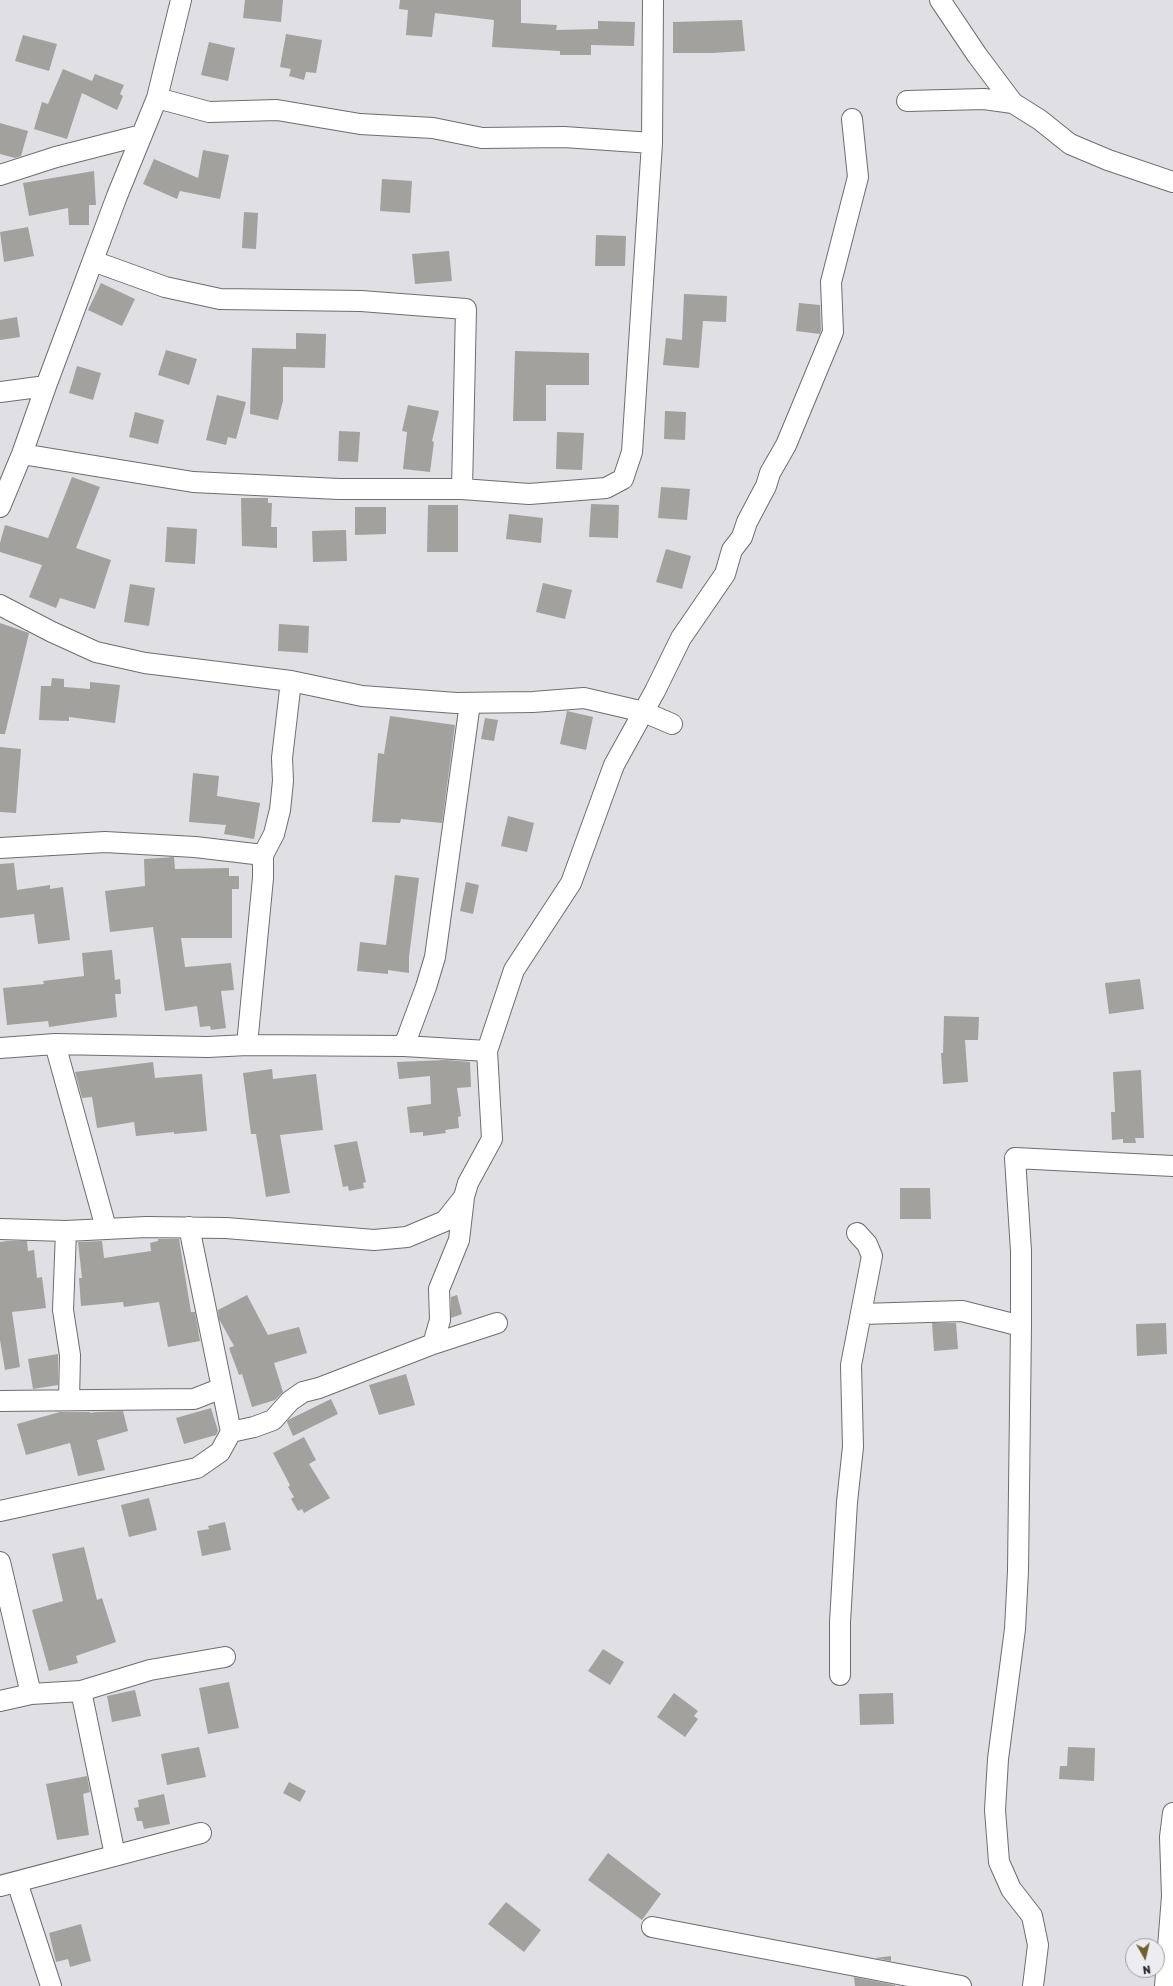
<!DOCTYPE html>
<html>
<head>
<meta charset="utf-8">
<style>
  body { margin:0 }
  #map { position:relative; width:1173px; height:1986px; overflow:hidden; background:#e0dfe3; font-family:Rubik,sans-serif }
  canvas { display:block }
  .north { position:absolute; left:1125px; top:1938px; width:40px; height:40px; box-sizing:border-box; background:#edecf0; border:1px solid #a09fa2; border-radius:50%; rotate:172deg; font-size:11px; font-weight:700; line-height:16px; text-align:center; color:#2c2b2d }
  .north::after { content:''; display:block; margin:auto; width:14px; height:18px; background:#725f2d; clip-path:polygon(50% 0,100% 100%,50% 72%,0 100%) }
</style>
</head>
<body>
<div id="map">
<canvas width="1173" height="1986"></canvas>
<div class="north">N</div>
</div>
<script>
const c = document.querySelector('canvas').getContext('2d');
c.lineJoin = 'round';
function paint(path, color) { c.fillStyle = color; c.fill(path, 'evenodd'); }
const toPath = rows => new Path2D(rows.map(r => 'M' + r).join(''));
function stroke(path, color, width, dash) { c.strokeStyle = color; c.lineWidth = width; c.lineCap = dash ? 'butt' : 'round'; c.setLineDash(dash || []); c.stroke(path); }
paint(toPath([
  [245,0,283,0,281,22,243,18],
  [400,0,521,0,521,23,557,25,556,30,598,29,598,21,635,22,634,46,591,45,591,55,560,55,560,51,492,47,494,20,435,13,432,37,406,35,408,10,399,9],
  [742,20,745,51,712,53,673,53,673,22],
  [286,34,322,40,316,73,306,72,304,80,289,76,291,69,280,67],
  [23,35,57,44,49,71,15,61],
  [209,42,235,48,228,81,201,75],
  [63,69,92,81,95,74,124,85,120,94,123,96,117,110,82,93,67,139,34,129,42,102,48,104],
  [0,123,28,131,21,156,15,158,0,154],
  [203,150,229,155,220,199,180,191,177,199,143,184,154,159,198,178],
  [94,171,96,205,89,205,89,225,69,225,68,208,29,216,23,183],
  [382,179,412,181,410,213,380,211],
  [244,212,258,213,256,249,242,248],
  [28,227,34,256,4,262,0,232],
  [596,235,626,236,625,266,595,266],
  [449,251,452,281,415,284,412,254],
  [101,283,135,299,122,326,88,310],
  [684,294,727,296,726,322,703,321,699,368,663,365,666,338,682,340],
  [799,303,820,305,821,330,820,334,796,331],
  [17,317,20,337,0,340,0,320],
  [296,333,326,334,325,368,283,367,283,401,278,420,250,414,252,348,296,349],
  [166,350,197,359,189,385,158,375],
  [515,351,589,353,589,385,546,385,546,421,513,421],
  [77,366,101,373,93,400,69,393],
  [217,395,246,402,236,439,228,437,226,445,206,440],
  [408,405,439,411,432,441,434,442,430,472,403,469,407,432,402,431],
  [665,411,686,412,685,440,664,439],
  [135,412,164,420,158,444,129,437],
  [339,431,360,432,358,462,338,461],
  [557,432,584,433,582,470,556,469],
  [72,477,100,487,76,548,111,560,95,609,60,598,56,608,29,597,42,565,0,552,0,543,5,525,48,538],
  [661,487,690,489,687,520,658,518],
  [241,498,268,498,268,503,272,503,271,527,277,527,277,548,242,546],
  [591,504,619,505,618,538,589,537],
  [428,505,458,505,458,552,427,552],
  [355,507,386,507,386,534,355,535],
  [509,514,543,518,541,543,506,539],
  [167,527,197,529,195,564,165,562],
  [346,530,347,561,313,562,312,531],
  [666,549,691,556,682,589,656,582],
  [543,583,572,590,565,619,536,612],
  [130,584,155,588,149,626,124,622],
  [0,623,29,633,5,734,0,734],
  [279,624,309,626,308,653,278,651],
  [52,678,64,679,64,687,90,689,90,682,120,685,115,723,69,717,69,721,39,720,41,686,51,686],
  [567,711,593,717,586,750,560,744],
  [390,716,455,725,442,823,401,819,400,823,372,822,378,753,384,754],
  [485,718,498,720,494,741,481,739],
  [0,747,21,749,16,813,0,812],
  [193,773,219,776,217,796,260,803,254,839,224,834,226,825,189,822],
  [508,816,534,823,527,852,501,846],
  [174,857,175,869,229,868,229,876,239,876,239,889,232,889,232,938,181,938,185,967,231,963,234,990,221,991,226,1028,211,1030,210,1026,200,1027,197,1006,165,1011,153,927,110,932,105,891,145,886,144,859],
  [14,863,17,890,50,885,50,889,63,887,70,940,38,944,34,914,0,918,0,864],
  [395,875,419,878,409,957,409,973,388,970,388,974,357,971,360,942,386,945],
  [466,882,479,885,473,914,460,911],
  [112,950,115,980,120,979,121,994,115,994,117,1017,49,1027,48,1021,7,1025,3,988,44,984,43,981,84,976,82,953],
  [1140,979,1144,1009,1109,1014,1105,983],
  [944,1016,979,1017,978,1040,965,1040,968,1082,943,1084,941,1053,943,1053],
  [446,1060,470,1062,471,1087,457,1088,461,1116,458,1117,459,1128,445,1130,446,1133,423,1136,423,1132,410,1133,407,1107,431,1104,430,1076,399,1079,397,1062],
  [153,1062,155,1078,202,1074,207,1131,174,1134,174,1132,136,1136,134,1122,97,1128,92,1097,82,1098,75,1072],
  [272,1069,273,1079,316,1074,323,1130,280,1135,290,1193,266,1197,256,1134,251,1134,243,1073],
  [1141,1070,1144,1138,1135,1138,1136,1143,1123,1143,1123,1139,1112,1140,1111,1112,1115,1112,1113,1072],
  [357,1141,366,1182,363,1183,364,1188,349,1191,348,1186,343,1187,334,1145],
  [900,1188,930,1188,931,1219,900,1219],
  [158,1239,179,1239,191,1312,195,1312,200,1341,168,1347,159,1302,124,1307,123,1302,81,1306,79,1278,82,1278,78,1242,102,1241,104,1258,151,1251,150,1243,158,1241],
  [7,1241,27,1241,28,1251,34,1250,37,1278,42,1277,46,1308,12,1312,20,1367,5,1370,0,1340,0,1242],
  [247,1295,268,1335,299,1327,307,1353,274,1363,283,1392,275,1400,252,1407,242,1374,239,1375,229,1348,234,1346,219,1319,218,1310],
  [457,1295,462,1314,451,1318,451,1297],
  [932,1323,956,1323,958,1349,934,1351],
  [1166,1323,1167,1354,1137,1356,1136,1324],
  [58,1354,58,1385,33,1389,28,1359],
  [406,1374,415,1405,379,1415,369,1385],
  [331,1399,338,1414,293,1436,287,1422,288,1420],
  [211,1408,218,1431,216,1435,184,1444,176,1418],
  [123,1411,128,1431,97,1440,105,1470,78,1476,70,1443,26,1455,17,1424,60,1412,90,1412,90,1413,96,1412],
  [304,1437,316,1460,309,1464,330,1498,304,1513,302,1509,298,1511,291,1499,294,1497,288,1487,290,1485,273,1453],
  [149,1498,157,1530,129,1537,121,1505],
  [225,1522,231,1550,202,1556,197,1531,209,1529,208,1526],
  [84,1547,97,1600,102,1598,116,1642,76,1656,78,1663,49,1671,32,1610,63,1601,52,1554],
  [603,1649,624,1662,610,1685,588,1671],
  [229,1682,239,1728,208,1734,199,1688],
  [135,1690,141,1716,112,1722,107,1696],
  [674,1693,698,1711,694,1716,698,1719,685,1737,657,1717],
  [893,1693,894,1724,860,1725,859,1694],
  [199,1747,206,1777,167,1785,161,1754],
  [1068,1747,1095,1748,1094,1781,1059,1779,1060,1766,1067,1766],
  [87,1776,90,1792,83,1794,89,1835,57,1840,46,1784],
  [289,1782,306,1791,300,1802,283,1793],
  [164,1794,170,1824,144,1829,142,1821,137,1821,134,1808,139,1807,138,1800],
  [608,1853,661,1894,642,1920,588,1880],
  [506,1902,541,1930,524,1952,488,1924],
  [81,1924,91,1961,70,1967,68,1959,56,1962,49,1933],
  [891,1956,891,1961,875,1958],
  [854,1977,895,1985,895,1986,855,1986]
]), '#a2a19d');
const street = toPath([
  [940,0,977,55,1013,103,1040,120,1070,144,1108,160,1173,182],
  [157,98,209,112,277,110,360,124,433,128,482,138,564,137,652,143],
  [907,101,984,99,1013,103],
  [0,175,56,157,142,135],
  [93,261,165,287,220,299,361,301,466,309,462,489],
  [0,392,46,386],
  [22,454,193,482,339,489,462,489,529,494,606,488,623,479,632,452,652,143,653,0],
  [0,507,22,454,46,386,117,196,157,98,181,0],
  [0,605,52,632,96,652,145,663,291,681,362,696,456,703,533,702,584,698,644,712,672,724],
  [0,848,105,842,195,847,263,855],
  [55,1044,106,1228],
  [247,1045,263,878,263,855,274,834,280,810,283,781,282,758,291,681],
  [404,1046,426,987,435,957,470,703],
  [0,1048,55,1044,208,1047,247,1045,404,1046,487,1051],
  [189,1227,231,1432],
  [0,1229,66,1231,146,1227,226,1228,374,1240,407,1237,445,1221,464,1197],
  [66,1231,63,1310,70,1355,69,1400],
  [861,1314,962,1311,1021,1326],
  [433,1344,440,1320,439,1289,459,1240,464,1197,468,1183,492,1139,487,1051,514,970,571,883,614,765,655,691,681,638,725,574,732,550,742,537,747,522,766,486,770,473,786,445,833,332,831,282,858,177,852,119],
  [0,1401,194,1399,222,1388],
  [0,1511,197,1468,220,1452,231,1432,254,1427,273,1420,290,1401,303,1392,319,1388,433,1344,497,1323],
  [0,1562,31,1694],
  [840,1675,840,1622,847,1502,853,1447,851,1365,872,1256,867,1244,857,1233],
  [81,1691,115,1855],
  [0,1701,31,1694,81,1691,150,1670,225,1657],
  [17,1882,51,1986],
  [0,1886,201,1833],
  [652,1927,961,1986],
  [1033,1986,1038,1945,1032,1916,1011,1889,999,1862,995,1810,998,1759,1015,1629,1018,1571,1021,1326,1021,1251,1015,1158,1173,1166],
  [1165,1986,1172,1896,1170,1837,1173,1813]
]);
stroke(street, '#6e6d71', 22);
stroke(street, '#fff', 20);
</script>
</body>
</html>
